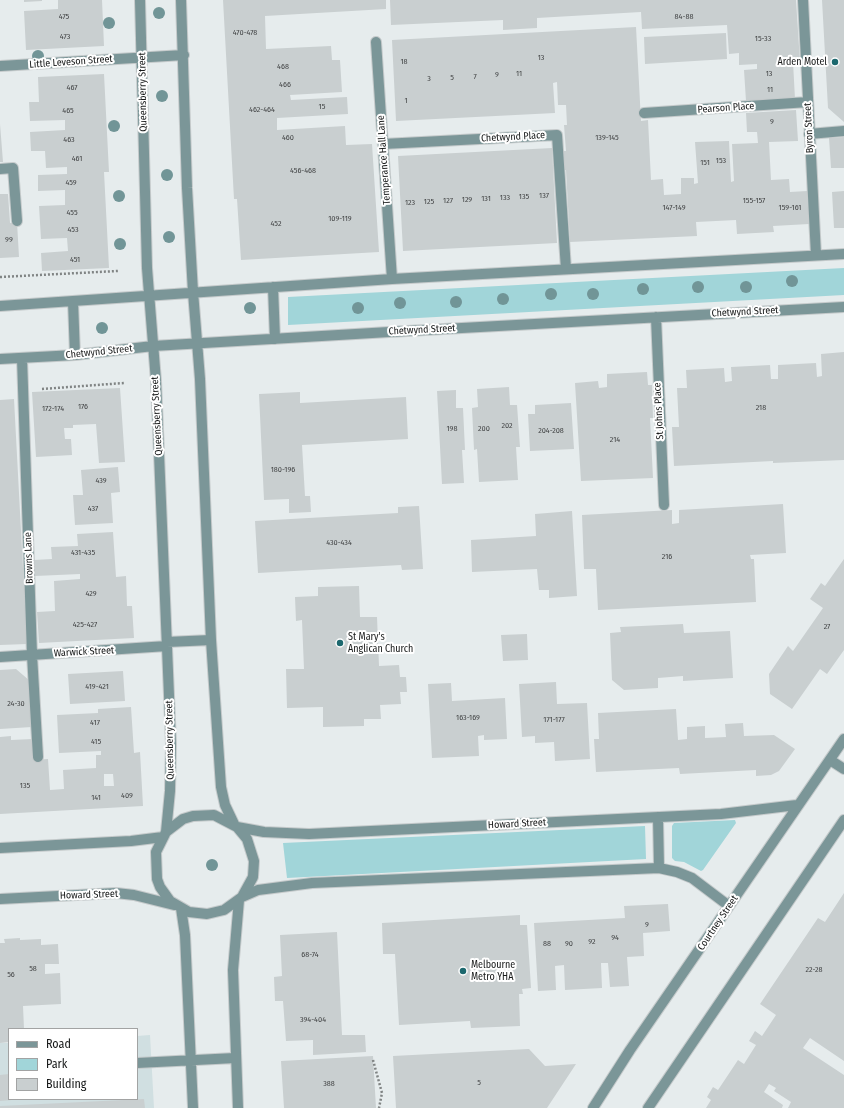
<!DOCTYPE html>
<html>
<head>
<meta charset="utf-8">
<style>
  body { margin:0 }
  #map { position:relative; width:844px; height:1108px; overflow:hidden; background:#e6eced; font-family:"Fira Sans Condensed",sans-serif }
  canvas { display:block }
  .legend { position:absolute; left:8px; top:1028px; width:130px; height:72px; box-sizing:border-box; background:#fff; border:1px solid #a2a3a3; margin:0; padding:5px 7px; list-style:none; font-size:12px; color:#171919 }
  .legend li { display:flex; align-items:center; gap:8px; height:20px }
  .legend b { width:20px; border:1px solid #a2a3a3 }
</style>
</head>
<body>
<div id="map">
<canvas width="844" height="1108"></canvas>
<ul class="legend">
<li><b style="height:5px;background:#7b9698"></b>Road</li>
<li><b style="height:11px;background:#a1d5d9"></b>Park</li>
<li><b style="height:11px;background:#c9cfd0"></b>Building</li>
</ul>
</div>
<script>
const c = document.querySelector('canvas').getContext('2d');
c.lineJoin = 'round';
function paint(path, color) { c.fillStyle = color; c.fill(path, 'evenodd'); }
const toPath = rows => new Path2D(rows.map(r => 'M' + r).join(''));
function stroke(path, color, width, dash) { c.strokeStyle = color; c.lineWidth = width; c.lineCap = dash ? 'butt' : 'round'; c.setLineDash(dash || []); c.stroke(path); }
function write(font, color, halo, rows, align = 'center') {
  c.font = font + ' "Fira Sans Condensed",sans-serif'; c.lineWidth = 4; c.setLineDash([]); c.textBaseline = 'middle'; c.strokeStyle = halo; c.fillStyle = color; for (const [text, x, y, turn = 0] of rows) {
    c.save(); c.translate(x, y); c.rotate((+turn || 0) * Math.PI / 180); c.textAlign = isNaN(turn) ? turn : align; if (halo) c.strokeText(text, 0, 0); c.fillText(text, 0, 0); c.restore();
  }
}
paint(toPath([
  [150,1035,154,1108,0,1108,0,1043,9,1043,9,1099,137,1099,137,1036]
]), '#d0dfe1');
paint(toPath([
  [844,268,844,295,288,325,288,297],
  [735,820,736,823,703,870,701,871,684,862,675,861,672,858,672,826,674,823],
  [645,826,646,859,287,878,283,843]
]), '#a1d5d9');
paint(toPath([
  [24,0,42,0,42,1,24,2],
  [58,0,102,0,104,46,26,50,24,11,58,9],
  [223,0,386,0,386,9,265,16,266,49,331,46,332,60,340,60,342,92,290,95,291,100,347,97,348,114,277,118,277,130,345,126,346,145,372,144,379,252,241,260,237,199,234,199],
  [390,0,796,0,800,62,793,62,795,99,746,101,744,70,757,69,757,64,739,65,739,53,729,54,727,25,642,29,641,12,537,18,537,28,503,30,503,20,391,25],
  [822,0,844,0,844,122,828,108],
  [636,27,641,121,648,120,651,180,663,179,664,195,681,194,681,178,694,178,694,184,698,183,695,142,729,141,731,182,734,181,732,144,758,143,757,132,747,132,746,113,796,110,798,141,769,142,771,180,789,179,790,192,807,191,809,224,773,226,774,232,737,234,736,220,696,222,697,236,570,242,566,170,564,170,563,151,566,151,564,125,567,125,566,105,558,105,557,82,553,83,555,113,396,121,392,40],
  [726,33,727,59,645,64,644,37],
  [104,74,109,172,104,172,109,268,42,271,41,253,68,251,67,238,41,239,39,206,65,205,65,190,38,191,38,175,67,174,67,167,46,168,45,151,31,151,30,132,65,130,65,120,30,121,29,102,39,102,38,77],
  [0,124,3,162,0,162],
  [844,137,844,168,831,168,829,138],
  [552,148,557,243,403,251,398,156],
  [844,191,844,228,834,228,832,192],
  [0,194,8,194,10,223,17,222,19,257,0,258],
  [844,352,844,460,773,463,773,461,674,466,672,427,679,427,677,388,687,388,686,370,724,368,725,382,732,381,731,367,770,365,771,379,778,379,778,365,816,363,817,377,822,376,821,354],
  [647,372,648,385,652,385,653,418,650,418,653,478,581,481,575,383,598,381,599,388,607,387,607,374],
  [509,387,510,405,517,405,520,447,516,447,518,480,479,482,477,449,474,450,472,408,478,407,477,389],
  [120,388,125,462,99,463,96,424,73,425,73,428,64,428,65,439,71,439,72,455,36,457,32,392],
  [456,390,456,408,463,408,465,450,462,450,464,483,442,484,437,391],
  [300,392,300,403,406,397,408,439,302,445,305,496,310,496,311,512,289,513,289,499,264,500,259,394],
  [14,399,27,644,0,645,0,400],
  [571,403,574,449,530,451,528,414,535,414,535,405],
  [118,467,120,492,111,493,113,523,75,525,73,495,83,495,81,470],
  [783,504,786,553,750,555,751,559,754,559,756,602,598,610,596,569,584,569,582,515,672,510,672,524,679,523,679,510],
  [419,506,423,569,402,570,401,565,258,573,255,521,398,513,398,507],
  [572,511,577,596,549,598,549,590,539,590,537,569,472,572,471,540,536,536,535,514],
  [113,532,116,577,126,576,127,606,132,606,134,638,39,643,37,612,55,611,54,581,80,579,80,574,35,576,34,560,52,559,51,547,78,546,77,534],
  [844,559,844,650,827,674,820,669,792,709,770,694,769,674,788,646,793,651,823,608,810,599,821,583,825,586],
  [359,586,360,617,377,617,379,666,399,665,400,677,406,677,407,692,400,692,401,704,380,705,381,719,364,719,364,726,323,727,323,707,287,708,286,669,304,669,302,620,296,621,295,597,318,596,318,587],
  [683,624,684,633,730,631,733,678,683,681,683,676,658,678,658,688,624,690,612,680,610,633,621,632,620,627],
  [527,634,528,660,503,661,501,635],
  [16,669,30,681,32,727,0,729,0,670],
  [123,671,125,701,70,704,68,674],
  [556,682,557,704,587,703,590,759,555,761,554,742,535,743,535,736,522,737,519,684],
  [451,683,452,701,505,698,507,739,484,740,484,735,478,736,479,756,432,758,428,684],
  [131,707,134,753,140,752,143,806,0,814,0,737,11,736,11,740,33,739,34,760,48,759,50,790,64,789,63,770,96,768,96,755,101,755,101,751,59,753,57,715,98,713,98,709],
  [104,774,113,774,114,786,104,786],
  [676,709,678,740,687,739,687,727,705,726,705,738,726,737,725,724,743,723,744,736,774,735,795,749,779,771,771,775,756,776,756,770,680,774,679,768,596,772,594,739,599,739,598,713],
  [844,893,844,1061,810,1038,803,1048,844,1075,844,1108,788,1108,791,1102,774,1091,776,1088,769,1084,764,1092,783,1105,782,1108,706,1108,711,1100,707,1097,713,1087,718,1090,738,1060,744,1064,756,1045,749,1041,755,1031,762,1036,776,1015,760,1004,818,918,825,922],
  [668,904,670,931,643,933,644,956,627,957,629,986,610,987,608,963,601,963,602,988,565,990,564,965,555,966,556,990,538,991,534,923,625,918,624,906],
  [520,915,520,925,527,925,531,988,522,989,523,994,519,994,520,1026,471,1028,470,1021,399,1025,395,954,383,954,382,923],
  [337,932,342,1035,365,1035,366,1052,313,1055,313,1040,286,1041,283,1001,275,1001,274,977,282,976,280,935],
  [20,938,20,940,41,939,41,945,58,944,59,964,45,964,45,974,60,973,61,1004,23,1006,24,1029,9,1029,9,1042,0,1043,0,943,5,943,4,939],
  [529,1049,545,1066,576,1064,547,1108,396,1108,393,1056],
  [373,1056,376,1108,284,1108,281,1061],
  [9,1074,9,1099,12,1100,0,1101,0,1075],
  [144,1099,145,1108,0,1108,0,1106]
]), '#c9cfd0');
const minor = toPath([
  [140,0,147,268,156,381,171,744,170,791,166,832],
  [181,0,187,188,193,292,200,379,211,640,221,787,225,805,234,824],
  [803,0,816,255],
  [376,42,392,279],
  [0,66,184,55],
  [644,113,808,102],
  [809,134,844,131],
  [383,144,557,135,566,269],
  [0,169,13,168,17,221],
  [273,287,275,339],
  [73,301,75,355],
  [0,306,392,279,844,254],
  [656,317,664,505],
  [22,358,32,655,38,757],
  [0,359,75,355,153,346,389,332,844,307],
  [167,642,211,640],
  [0,657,167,646],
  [830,760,844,769],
  [658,817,659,868],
  [237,827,247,839,254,861,253,877,242,897,224,910,207,914,189,912,170,901,160,887,157,879,156,852,166,832,183,819,193,816,214,815,237,827,264,832,309,834,721,814,797,805],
  [0,848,131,841,163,837],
  [242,897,258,890,312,883,659,868,677,872,692,878,729,906],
  [0,899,116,893,134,895,174,905],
  [181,908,185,935,193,1108],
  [137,1063,235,1058],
  [238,1108,233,970,239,900],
  [593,1108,630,1050,844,739],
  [648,1108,844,820]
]);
stroke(minor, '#c5cacb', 12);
stroke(toPath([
  [0,277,118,271],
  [42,389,124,383],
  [373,1060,382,1093,379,1108]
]), '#808484', 2.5, [2, 2]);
stroke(minor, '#7b9698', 10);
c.fillStyle = '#719597';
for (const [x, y] of [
  [159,13],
  [109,23],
  [38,56],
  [162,96],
  [114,126],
  [167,175],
  [119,196],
  [169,237],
  [120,244],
  [792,281],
  [698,287],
  [746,287],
  [643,289],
  [551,294],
  [593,294],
  [503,299],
  [456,302],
  [400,303],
  [250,308],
  [358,308],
  [102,328],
  [212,865]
]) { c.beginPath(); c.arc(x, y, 6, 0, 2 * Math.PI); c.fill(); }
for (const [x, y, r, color] of [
  [835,62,4,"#1c686e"],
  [340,643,4,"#1c686e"],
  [463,971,4,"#1c686e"]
]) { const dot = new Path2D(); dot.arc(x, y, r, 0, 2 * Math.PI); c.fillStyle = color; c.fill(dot); stroke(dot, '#fff', 1.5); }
write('8px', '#444647', null, [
  ["475",64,17],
  ["84-88",684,17],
  ["470-478",245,33],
  ["473",65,37],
  ["15-33",763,39],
  ["13",541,58],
  ["18",404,62],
  ["468",283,67],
  ["11",519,74],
  ["13",769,74],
  ["9",497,75],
  ["7",475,77],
  ["5",452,78],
  ["3",429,79],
  ["466",285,85],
  ["467",72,88],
  ["11",770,90],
  ["1",406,101],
  ["15",322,107],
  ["462-464",262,110],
  ["465",68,111],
  ["9",772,122],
  ["460",288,138],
  ["139-145",607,138],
  ["463",69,140],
  ["461",77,159],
  ["153",721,161],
  ["151",705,163],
  ["456-468",303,171],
  ["459",71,183],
  ["137",544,196],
  ["135",524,197],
  ["133",505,198],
  ["131",486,199],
  ["129",467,200],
  ["127",448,201],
  ["155-157",754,201],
  ["125",429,202],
  ["123",410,203],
  ["147-149",674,208],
  ["159-161",790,208],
  ["455",72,213],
  ["109-119",340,219],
  ["452",276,224],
  ["453",73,230],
  ["99",9,240],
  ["451",75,260],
  ["176",83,407],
  ["218",761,408],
  ["172-174",53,409],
  ["202",507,426],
  ["198",452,429],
  ["200",484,429],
  ["204-208",551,431],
  ["214",615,440],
  ["180-196",283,470],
  ["439",101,481],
  ["437",93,509],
  ["430-434",339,543],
  ["431-435",83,553],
  ["216",667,557],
  ["429",91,594],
  ["425-427",85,625],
  ["27",827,627],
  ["419-421",97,687],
  ["24-30",16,704],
  ["163-169",468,718],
  ["171-177",554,720],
  ["417",95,723],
  ["415",96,742],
  ["135",25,786],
  ["409",127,796],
  ["141",96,798],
  ["9",647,925],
  ["94",615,938],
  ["92",592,942],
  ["88",547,944],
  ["90",569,944],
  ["68-74",310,955],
  ["58",33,969],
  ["22-28",814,970],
  ["56",11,975],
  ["394-404",313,1020],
  ["5",479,1083],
  ["388",329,1084]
]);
write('10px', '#171919', '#fff', [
  ["Little Leveson Street",71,62,-4],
  ["Queensberry Street",143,92,-91],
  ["Pearson Place",726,108,-4],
  ["Byron Street",809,128,-93],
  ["Chetwynd Place",513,137,-3],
  ["Temperance Hall Lane",384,160,-94],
  ["Chetwynd Street",745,312,-3],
  ["Chetwynd Street",422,330,-3],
  ["Chetwynd Street",99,352,-6],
  ["St Johns Place",659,411,-93],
  ["Queensberry Street",157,416,-93],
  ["Browns Lane",29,558,-92],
  ["Warwick Street",84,652,-3],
  ["Queensberry Street",170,740,-91],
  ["Howard Street",517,824,-3],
  ["Howard Street",89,895,-2],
  ["Courtney Street",718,923,-56]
]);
write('10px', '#171919', '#fff', [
  ["Arden Motel",827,62,"right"],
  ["St Mary's",348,637],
  ["Anglican Church",348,649],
  ["Melbourne",471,965],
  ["Metro YHA",471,977]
], 'left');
</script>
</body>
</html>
